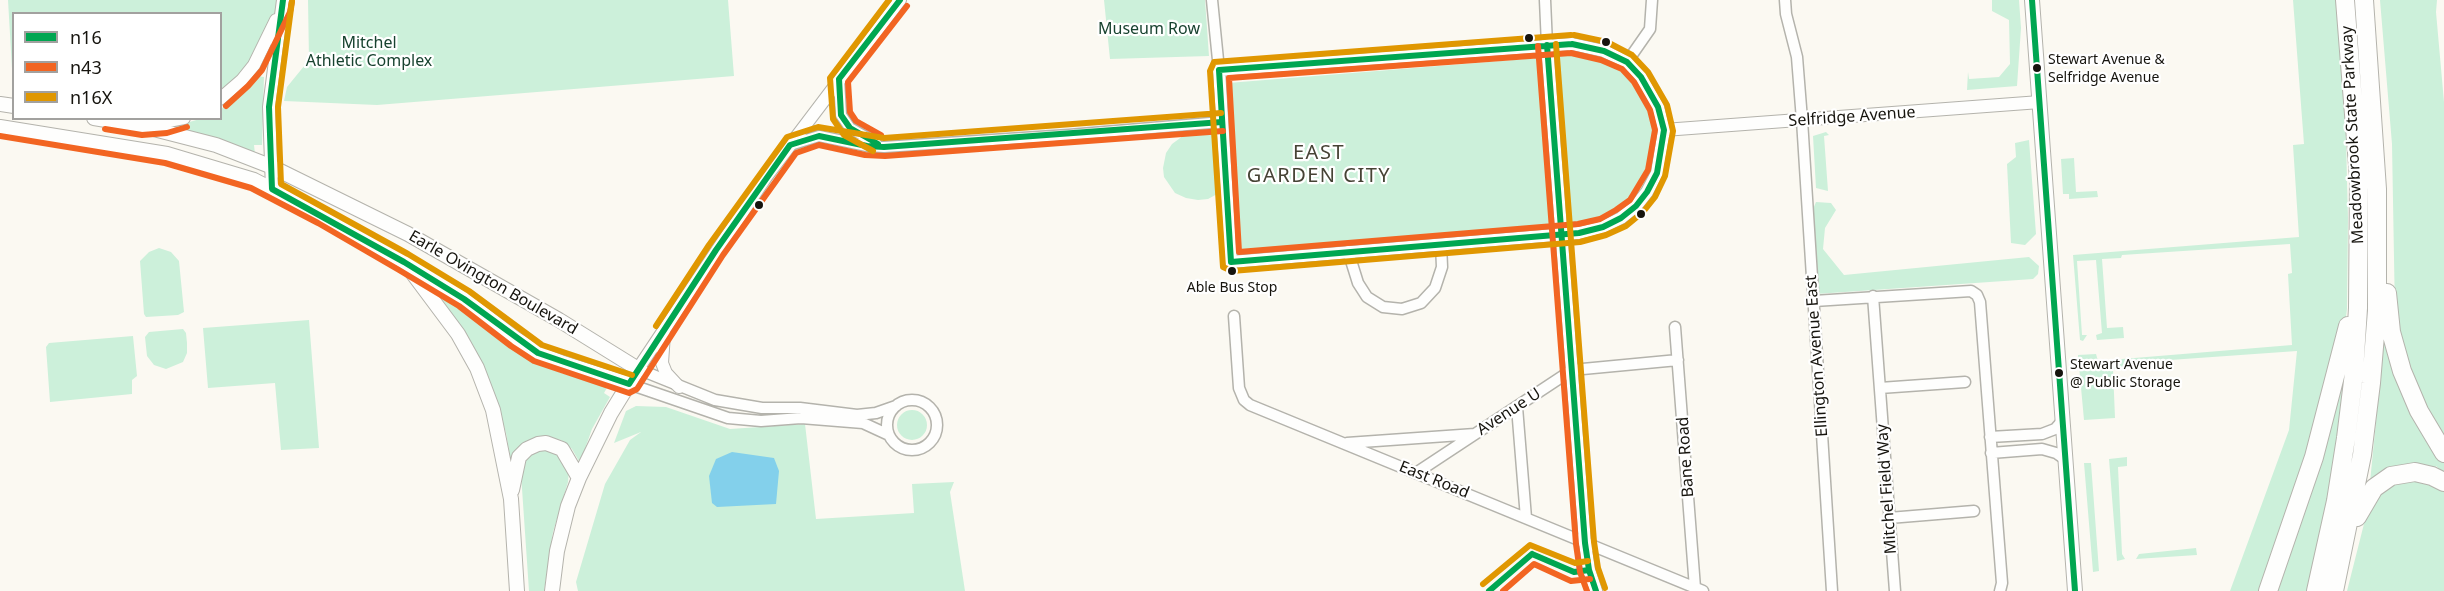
<!DOCTYPE html>
<html>
<head>
<meta charset="utf-8">
<style>
  body { margin:0 }
  #map { position:relative; width:2444px; height:591px; overflow:hidden; background:#fbf9f2; font-family:"Noto Sans",sans-serif }
  canvas { display:block }
  .legend { position:absolute; left:12px; top:12px; width:210px; height:108px; box-sizing:border-box; background:#fff; border:2px solid #a2a19f; margin:0; padding:8px 10px; list-style:none; font-size:18px; color:#16140e }
  .legend li { display:flex; align-items:center; gap:12px; height:30px }
  .legend b { width:30px; border:2px solid #a2a19f }
</style>
</head>
<body>
<div id="map">
<canvas width="2444" height="591"></canvas>
<ul class="legend">
<li><b style="height:8px;background:#00a651"></b>n16</li>
<li><b style="height:8px;background:#f26522"></b>n43</li>
<li><b style="height:8px;background:#e09701"></b>n16X</li>
</ul>
</div>
<script>
const c = document.querySelector('canvas').getContext('2d');
c.lineJoin = 'round';
function paint(path, color) { c.fillStyle = color; c.fill(path, 'evenodd'); }
const toPath = rows => new Path2D(rows.map(r => 'M' + r).join(''));
function stroke(path, color, width, dash) { c.strokeStyle = color; c.lineWidth = width; c.lineCap = dash ? 'butt' : 'round'; c.setLineDash(dash || []); c.stroke(path); }
function write(font, color, halo, rows, align = 'center') {
  c.font = font + ' "Noto Sans",sans-serif'; c.lineWidth = 4.5; c.setLineDash([]); c.textBaseline = 'middle'; c.strokeStyle = halo; c.fillStyle = color; for (const [text, x, y, turn = 0] of rows) {
    c.save(); c.translate(x, y); c.rotate((+turn || 0) * Math.PI / 180); c.textAlign = isNaN(turn) ? turn : align; if (halo) c.strokeText(text, 0, 0); c.fillText(text, 0, 0); c.restore();
  }
}
paint(toPath([
  [8,0,283,0,263,48,221,99,220,14,14,14,13,86],
  [308,0,728,0,734,76,377,105,284,101,287,87,309,60],
  [1104,0,1205,0,1209,56,1110,59],
  [1992,0,2019,0,2021,28,2017,86,1967,90,1968,72,1969,79,1999,77,2010,64,2009,20,1992,11],
  [2293,0,2339,0,2344,63,2348,218,2347,309,2343,340,2261,591,2230,591,2289,430,2297,351,2170,360,2170,364,2113,369,2115,418,2084,420,2078,355,2096,354,2098,361,2292,345,2288,274,2292,273,2290,244,2122,255,2121,258,2102,259,2107,328,2123,327,2124,338,2097,340,2096,335,2102,333,2096,260,2077,261,2082,335,2087,335,2083,341,2080,340,2073,255,2299,237,2293,145,2304,144],
  [2380,0,2437,0,2436,12,2444,102,2444,443,2412,382,2395,315,2392,144],
  [1579,49,1608,57,1629,70,1648,96,1660,133,1657,159,1647,183,1632,204,1611,219,1591,225,1570,228,1555,50],
  [1538,58,1552,230,1239,254,1228,83],
  [257,76,264,77,262,145,254,145,255,154,172,127,200,119,220,118,221,109,235,99],
  [1212,132,1215,137,1219,193,1208,199,1198,200,1186,198,1175,193,1164,177,1163,168,1166,153,1172,144,1187,133],
  [1826,132,1829,135,1824,136,1828,191,1816,188,1813,136],
  [2029,140,2036,234,2025,245,2011,243,2007,164,2016,157,2015,143],
  [2074,158,2076,192,2097,191,2098,197,2069,199,2069,194,2063,194,2061,159],
  [1816,202,1831,203,1836,210,1825,228,1823,249,1844,275,2029,257,2039,266,2038,274,2033,279,1816,294,1810,216],
  [159,248,171,252,179,261,184,312,178,315,146,317,144,314,140,261,149,252],
  [434,288,495,330,530,359,561,373,608,386,604,393,610,397,592,429,580,463,572,449,561,440,546,437,527,441,516,451,511,463,506,433,491,385,466,334],
  [309,320,319,448,281,450,275,383,208,388,203,328],
  [183,329,186,333,187,343,187,353,183,362,166,369,154,365,147,356,145,337,149,332],
  [2385,331,2444,457,2444,473,2436,466,2433,471,2370,482],
  [133,336,137,376,132,380,132,394,50,402,46,347,49,343],
  [2340,389,2342,390,2340,418,2323,529,2308,591,2273,591],
  [636,406,666,407,730,429,805,424,816,519,914,513,912,484,954,482,950,492,965,591,578,591,576,582,605,484,630,440,641,432,614,443,626,411],
  '897 425a15 15 0 1 1 30 0a15 15 0 1 1-30 0Z',
  [543,449,554,451,564,458,569,469,568,482,553,532,544,591,529,591,521,474,524,462,533,453],
  [2127,457,2127,466,2118,467,2122,554,2125,559,2117,561,2109,459],
  [2084,463,2091,463,2099,571,2093,572],
  [2408,476,2444,487,2444,591,2347,591,2368,508,2378,492],
  [2196,548,2197,555,2136,559,2139,554]
]), '#ccf0da');
paint(toPath([
  [732,452,774,458,779,471,776,504,717,507,712,503,709,476,716,459]
]), '#83d0eb');
const minor = toPath([
  [1212,0,1219,70],
  [1545,0,1547,45],
  [1785,0,1786,14,1797,57,1802,120,1832,591],
  [1627,62,1650,29,1652,0],
  [839,79,841,115,850,128,876,143],
  [790,145,819,136,867,146,884,147,1069,135,1222,122],
  [1348,251,1358,283,1367,297,1383,307,1402,309,1421,303,1435,288,1442,267,1441,244],
  [1873,296,1895,591],
  [1814,301,1971,291,1977,295,1980,302,2002,583,2000,591],
  [1234,316,1239,388,1244,400,1250,405,1703,591],
  [1675,327,1695,588],
  [638,369,715,400,762,408,800,408,857,415,876,413,896,406],
  [629,384,728,418,761,421,801,418,863,423,889,435],
  [1880,388,1965,382],
  '887 425a25 25 0 1 1 50 0a25 25 0 1 1-50 0Z',
  [1517,407,1526,518],
  [1990,437,2042,434,2055,429,2063,420],
  [1347,443,1475,434],
  [1991,453,2042,449,2056,453,2066,460],
  [1416,473,1572,370,1678,360],
  [1889,518,1974,511]
]);
const tertiary = toPath([
  [1572,44,1604,51,1627,62,1641,77,1658,107,1664,130,1657,173,1647,192,1636,206,1621,218,1603,227,1579,233,1231,262,1219,70,1572,44],
  [1547,45,1585,543,1589,570,1596,591],
  [220,99,242,80,254,65,276,20],
  [147,125,184,118],
  [1664,130,2040,102],
  [272,189,269,107,283,0],
  [664,334,662,363,666,373,679,387],
  [638,369,766,177,900,0]
]);
const secondary = toPath([
  [2032,0,2075,591],
  [0,104,14,106],
  [94,118,142,126,216,145,270,166,408,234,559,320,638,369,611,413,579,478,568,506,557,551,552,591],
  [0,127,167,154,254,180,322,215,404,262,464,299,516,339,538,353,563,363,629,384],
  [411,271,458,334,477,368,493,410,511,499,517,591],
  [512,490,519,457,527,449,538,444,546,443,562,449,579,478]
]);
const motorway = toPath([
  [2387,293,2391,332,2402,371,2419,411,2444,453],
  [2357,517,2374,488,2391,476,2415,472,2432,476,2444,482],
  [2268,591,2314,457,2348,326],
  [2316,591,2336,501,2346,438,2354,373,2358,308,2359,178,2345,0],
  [2334,591,2362,455,2371,383,2377,311,2377,189,2364,0]
]);
stroke(minor, '#b4b3ac', 13);
stroke(tertiary, '#b4b3ac', 14);
stroke(secondary, '#b4b3ac', 16);
stroke(motorway, '#b4b3ac', 20);
stroke(minor, '#fefefd', 10);
stroke(tertiary, '#fefefd', 12);
stroke(secondary, '#fefefd', 14);
stroke(motorway, '#fefefd', 18);
stroke(toPath([
  [283,0,269,107,272,189,404,262,464,299,538,353,629,384,716,250,790,145,819,136,867,146,884,147,1222,122],
  [2032,0,2075,591],
  [1572,44,1604,51,1627,62,1641,77,1658,107,1664,130,1657,173,1647,192,1636,206,1621,218,1603,227,1579,233,1231,262,1219,70,1572,44],
  [1547,45,1585,543,1589,570,1596,591],
  [878,144,850,128,841,115,839,79,900,0],
  [1532,554,1574,572,1589,570],
  [1489,591,1532,554]
]), '#00a651', 6);
stroke(toPath([
  [1538,46,1576,544,1580,572,1587,591],
  [1571,53,1601,60,1622,69,1634,82,1650,110,1655,130,1648,170,1630,200,1616,210,1600,219,1578,224,1239,252,1229,78,1571,53],
  [226,106,248,86,262,70,290,12,292,1],
  [105,129,142,135,167,133,187,127],
  [881,135,856,121,850,112,848,82,907,6],
  [0,136,165,163,251,188,318,223,399,270,459,306,511,346,534,361,629,393,637,389,723,255,796,153,819,145,865,155,885,156,1223,131],
  [1503,591,1534,564,1571,581,1590,579]
]), '#f26522', 6);
stroke(toPath([
  [292,1,278,107,281,184,408,254,469,291,542,345,632,375],
  [1571,35,1214,62,1210,71,1223,267,1232,271,1580,242,1606,235,1626,226,1643,212,1655,197,1665,176,1673,131,1667,105,1648,72,1632,55,1607,42,1574,35],
  [1556,44,1594,542,1598,568,1605,588],
  [873,151,844,135,833,119,830,78,889,0],
  [656,326,709,245,787,137,818,127,884,138,1221,113],
  [1483,584,1530,545,1575,563,1588,561]
]), '#e09701', 6);
for (const [x, y, r, color] of [
  [1529,38,5,"#16140e"],
  [1606,42,5,"#16140e"],
  [2037,68,5,"#16140e"],
  [759,205,5,"#16140e"],
  [1641,214,5,"#16140e"],
  [1232,271,5,"#16140e"],
  [2059,373,5,"#16140e"]
]) { const dot = new Path2D(); dot.arc(x, y, r, 0, 2 * Math.PI); c.fillStyle = color; c.fill(dot); stroke(dot, '#fff', 2); }
write('14px', '#16140e', '#fff', [
  ["Stewart Avenue &",2048,60],
  ["Selfridge Avenue",2048,78],
  ["Able Bus Stop",1232,288,"center"],
  ["Stewart Avenue",2070,365],
  ["@ Public Storage",2070,383]
], 'left');
write('16px', '#17422f', '#fff', [
  ["Museum Row",1149,29],
  ["Mitchel",369,43],
  ["Athletic Complex",369,61]
]);
write('16px', '#16140e', '#fff', [
  ["Selfridge Avenue",1852,117,-4],
  ["Meadowbrook State Parkway",2353,135,-93],
  ["Earle Ovington Boulevard",493,283,30],
  ["Ellington Avenue East",1817,356,-94],
  ["Avenue U",1509,412,-33],
  ["Bane Road",1686,457,-94],
  ["East Road",1434,480,22],
  ["Mitchel Field Way",1887,489,-94]
]);
c.letterSpacing = '1.5px';
write('20px', '#464335', '#fff', [
  ["EAST",1319,153],
  ["GARDEN CITY",1319,176]
]);
c.letterSpacing = '0px';
</script>
</body>
</html>
